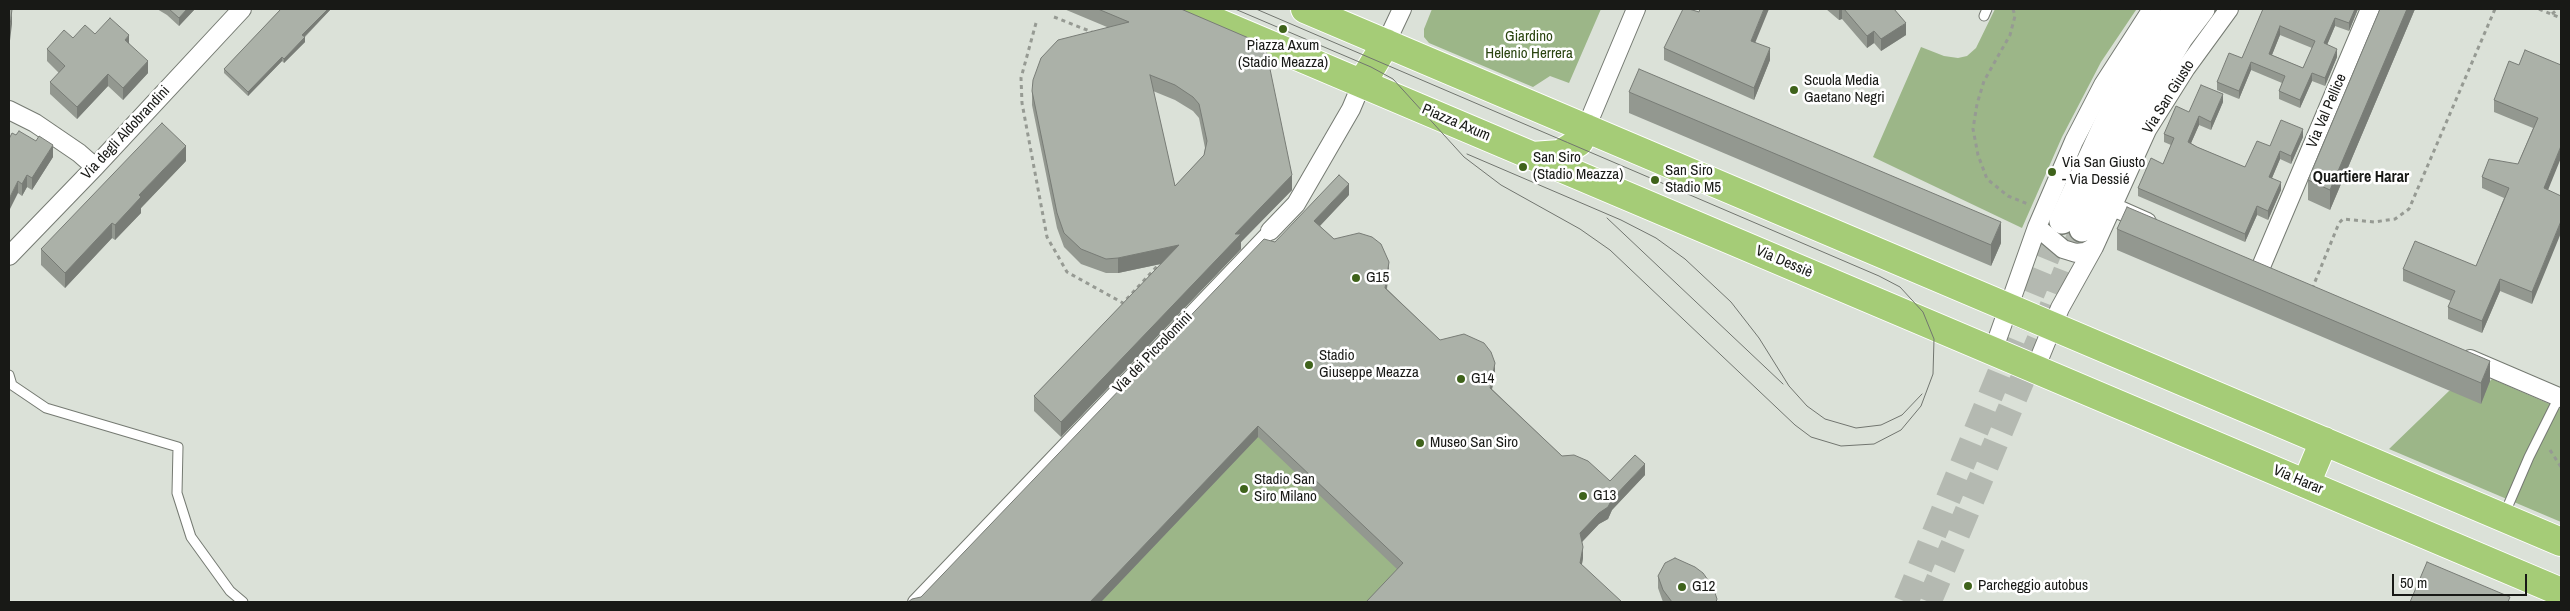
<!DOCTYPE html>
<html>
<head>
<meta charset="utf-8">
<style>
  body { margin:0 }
  #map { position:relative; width:2570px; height:611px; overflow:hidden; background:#dbe1d8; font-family:"Archivo Narrow",sans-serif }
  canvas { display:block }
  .frame { position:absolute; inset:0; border:10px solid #181916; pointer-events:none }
  .scale { position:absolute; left:2392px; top:574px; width:135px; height:22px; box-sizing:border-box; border:2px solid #181916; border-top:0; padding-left:6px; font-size:15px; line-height:18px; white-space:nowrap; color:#181916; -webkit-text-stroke:4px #fff; paint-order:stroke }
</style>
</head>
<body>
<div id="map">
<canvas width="2570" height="611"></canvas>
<div class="frame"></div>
<div class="scale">50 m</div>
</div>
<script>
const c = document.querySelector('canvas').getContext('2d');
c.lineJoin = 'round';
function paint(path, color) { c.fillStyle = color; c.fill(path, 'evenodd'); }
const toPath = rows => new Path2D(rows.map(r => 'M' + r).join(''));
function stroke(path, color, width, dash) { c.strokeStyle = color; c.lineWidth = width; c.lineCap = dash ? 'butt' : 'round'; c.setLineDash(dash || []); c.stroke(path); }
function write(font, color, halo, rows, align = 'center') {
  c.font = font + ' "Archivo Narrow",sans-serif'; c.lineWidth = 5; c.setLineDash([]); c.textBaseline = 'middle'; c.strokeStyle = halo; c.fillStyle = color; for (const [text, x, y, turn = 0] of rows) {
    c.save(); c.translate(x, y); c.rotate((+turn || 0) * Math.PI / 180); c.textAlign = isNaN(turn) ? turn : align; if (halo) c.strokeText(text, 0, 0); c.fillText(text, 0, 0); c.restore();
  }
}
paint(toPath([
  [1432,9,1601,9,1569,83,1550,76,1533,87,1429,43,1424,37,1424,29],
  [1995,9,2136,10,2101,62,2062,137,2022,228,1873,157,1921,47,1944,56,1958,58,1967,56,1976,48],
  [1302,218,1543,537,1612,602,935,602],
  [2492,379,2561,409,2561,522,2389,449,2449,391,2490,381]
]), '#9cb688');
stroke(toPath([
  [1906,602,2062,221],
  [1929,602,2039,340,2082,229]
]), '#b4b9b1', 25, [25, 12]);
const service = toPath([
  [1984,16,1987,9],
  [9,375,12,385,46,408,178,447,177,493,191,537,230,591,243,602],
  [2504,515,2529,457,2559,397]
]);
const pedestrian = toPath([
  [915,602,1270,231]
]);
const minor = toPath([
  [1386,43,1402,9],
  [9,110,35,123,79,153,95,167],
  [1586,128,1636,9],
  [2113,207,2147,222],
  [2037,227,2063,249,2076,253,2085,252,2094,247],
  [1270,231,1296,204,1351,109,1362,83],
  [9,256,95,167,242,9],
  [2260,269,2370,9],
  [1993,351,2037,227,2074,141,2103,85,2152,9],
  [2470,359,2561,398],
  [2035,369,2060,308,2094,247,2147,130,2186,68,2229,9]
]);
const secondary = toPath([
  [2062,221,2117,101,2176,9],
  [2082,229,2137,110,2180,38,2202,9]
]);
const primary = toPath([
  [1186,9,2561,592],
  [1305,9,2561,542],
  [1362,83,1386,43],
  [1532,156,1560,154,1579,142,1586,128],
  [2306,484,2324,441]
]);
stroke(service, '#757a72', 11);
stroke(pedestrian, '#757a72', 16);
stroke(minor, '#757a72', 20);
stroke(secondary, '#757a72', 28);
stroke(primary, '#fff', 30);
stroke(toPath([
  [2013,9,2015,16,2010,35,1984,81,1977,104,1973,129,1978,155,1987,179,2008,196,2030,205],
  [2539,9,2561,18],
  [2552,14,2558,9],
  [1054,17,1092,32],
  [1036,23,1021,78,1022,103,1047,237,1067,272,1123,303,1162,261],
  [2312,289,2339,223,2343,219,2374,222,2395,219,2409,209,2495,9],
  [2550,450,2561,467]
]), '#969a93', 3, [4, 4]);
stroke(service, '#fff', 9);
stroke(pedestrian, '#fff', 14);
stroke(minor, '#fff', 18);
stroke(secondary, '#fff', 25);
stroke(primary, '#a5cc77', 28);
stroke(toPath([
  [1235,9,1371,67,1393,79,1464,157,1501,185,1580,229,1610,250,1795,425,1811,437,1841,446,1874,444,1901,430,1921,406,1933,374,1934,339,1923,312,1900,287,1879,276,1256,9],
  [1467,154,1621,220,1656,238,1685,259,1731,302,1759,338,1789,386,1807,406,1825,419,1856,428,1881,425,1902,415,1922,394],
  [1607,218,1783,384]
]), '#71756f', 1);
paint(toPath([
  [157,9,195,9,179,26,167,15],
  [281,9,331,9,305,37,305,42,284,63,282,61,248,96,224,73,224,69],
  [1064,9,1181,9,1292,190,1241,242,1241,249,1061,437,1034,411,1034,396,1161,264,1118,273,1106,273,1081,264,1064,247,1057,228,1032,105,1032,91,1107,27],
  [1153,91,1175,100,1193,111,1199,118,1205,148,1204,155,1175,186],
  [1826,9,1894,9,1906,35,1881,51,1874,43,1867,48,1842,19,1839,20],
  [2263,9,2358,9,2349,31,2335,26,2327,45,2337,57,2325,86,2312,81,2300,108,2279,99,2279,91,2282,83,2251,70,2239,99,2217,90,2217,82,2242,58],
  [2280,35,2312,48,2303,68,2272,55],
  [2380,9,2415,9,2330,210,2308,200,2308,180],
  [1699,12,1755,42,1770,60,1754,100,1664,60,1664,48],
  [95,34,129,43,148,73,123,100,108,86,77,119,50,94,50,82,59,73,47,61,47,49,73,38],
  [2519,65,2561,65,2548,190,2532,304,2500,291,2482,333,2448,319,2448,307,2451,301,2403,281,2403,269,2476,266,2504,198,2482,188,2482,177,2518,164,2533,128,2494,112,2494,100],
  [1629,92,2001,243,1991,266,1629,113],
  [2223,102,2211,130,2199,125,2191,143,2197,147,2245,167,2270,146,2303,137,2291,164,2280,159,2272,178,2281,190,2268,220,2257,215,2245,242,2138,196,2138,188,2163,164,2171,145,2164,142,2164,134,2189,112],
  [9,139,53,157,32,190,27,187,22,196,18,193],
  [186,161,141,208,141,213,115,240,112,238,65,288,41,265,41,249],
  [1349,195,1320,226,1334,239,1389,273,1387,289,1440,340,1495,374,1492,389,1562,456,1610,481,1645,475,1612,510,1608,519,1599,524,1582,542,1583,558,1582,564,1397,569,1258,437,1101,602,908,602,921,597,1275,242],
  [2117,229,2490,381,2481,404,2117,250],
  [1658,576,1717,602,1663,602,1658,588]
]), '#939890');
paint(toPath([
  [12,9,12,24,9,49,9,34],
  [187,9,195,9,179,26,179,18],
  [328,9,331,9,302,39,302,35],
  [1764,9,1769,9,1751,53,1751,41],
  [1839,9,1842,9,1842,19,1839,20],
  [2355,9,2358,9,2349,31,2349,23],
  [2407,9,2415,9,2330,210,2330,190],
  [2335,18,2335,26,2324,52,2324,43],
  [1906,23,1906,35,1881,51,1881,39],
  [2280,26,2280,35,2269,62,2269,54],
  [1874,31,1874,43,1867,48,1867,36],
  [129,35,129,47,125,40],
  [305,37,305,42,284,63,284,59],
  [1770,48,1770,60,1754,100,1754,88],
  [2337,49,2337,57,2325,86,2325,78],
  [282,57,282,61,248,96,248,92],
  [148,61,148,73,123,100,123,88],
  [2251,62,2251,70,2239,99,2239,91],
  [2312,73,2312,81,2300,108,2300,100],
  [108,74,108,86,77,119,77,107],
  [2223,94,2223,102,2211,130,2211,122],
  [2199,116,2199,125,2188,150,2188,142],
  [2303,129,2303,137,2291,164,2291,156],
  [53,145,53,157,32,190,32,178],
  [186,146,186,161,141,208,141,213,115,240,115,225,139,195],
  [2561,146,2561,158,2544,200,2544,188],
  [2280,151,2280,159,2269,185,2269,177],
  [27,175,27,187,22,196,22,184],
  [1292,175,1292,190,1241,242,1241,249,1061,437,1061,422,1235,234],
  [18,181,18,193,9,211,9,199],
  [2281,182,2281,190,2268,220,2268,211],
  [1349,184,1349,195,1314,232,1314,221],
  [2257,206,2257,215,2245,242,2245,234],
  [2561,221,2561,233,2532,304,2532,292],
  [2001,222,2001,243,1991,266,1991,245],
  [112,223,112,238,65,288,65,273],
  [1179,245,1179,260,1118,273,1118,258],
  [1389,262,1389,273,1385,299,1385,288],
  [2500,279,2500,291,2482,333,2482,321],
  [2490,361,2490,381,2481,404,2481,383],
  [1495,363,1495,374,1490,399,1490,388],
  [1258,426,1258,437,1101,602,1090,602],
  [1645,464,1645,475,1612,510,1608,519,1599,524,1580,544,1580,533],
  [1583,547,1583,558,1580,574,1580,563]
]), '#787c76');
const building = toPath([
  [9,9,12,9,9,34,9,9],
  [169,9,187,9,179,18,169,9],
  [281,9,328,9,302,35,305,37,284,59,282,57,248,92,224,69,281,9],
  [1098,9,1181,9,1265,45,1292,175,1235,234,1241,234,1061,422,1034,396,1179,245,1118,258,1106,259,1081,249,1064,233,1057,213,1032,91,1033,80,1041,58,1058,40,1129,22,1098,9],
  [1150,75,1175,85,1193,97,1199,104,1207,141,1204,155,1175,186,1150,75],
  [1683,9,1689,9,1699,12,1700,9,1764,9,1751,41,1770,48,1754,88,1664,48,1683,9],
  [1844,9,1894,9,1906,23,1881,39,1874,31,1867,36,1844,9],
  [2263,9,2355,9,2349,23,2335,18,2324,43,2337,49,2325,78,2312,73,2300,100,2279,91,2285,76,2251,62,2239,91,2217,82,2229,53,2242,58,2263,9],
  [2280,26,2315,41,2303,68,2269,54,2280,26],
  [2380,9,2407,9,2330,190,2308,180,2380,9],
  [110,18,129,35,125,40,148,61,123,88,108,74,77,107,50,82,65,66,47,49,64,30,73,38,85,25,95,34,110,18],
  [2525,50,2561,65,2561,146,2544,188,2561,196,2561,221,2532,292,2500,279,2482,321,2448,307,2455,291,2403,269,2415,241,2476,266,2509,188,2482,177,2489,159,2518,164,2538,118,2494,100,2509,61,2519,65,2525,50],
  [1639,69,2001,222,1991,245,1629,92,1639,69],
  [2201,85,2223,94,2211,122,2199,116,2188,142,2197,147,2245,167,2257,141,2270,146,2281,120,2303,129,2291,156,2280,151,2269,177,2281,182,2268,211,2257,206,2245,234,2138,188,2151,158,2163,164,2174,138,2164,134,2176,106,2189,112,2201,85],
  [162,123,186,146,139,195,141,197,115,225,112,223,65,273,41,249,162,123],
  [19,131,36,141,39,136,53,145,32,178,27,175,22,184,18,181,9,199,9,139,12,133,16,135,19,131],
  [1339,175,1349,184,1314,221,1334,239,1359,233,1372,237,1381,244,1389,262,1385,288,1440,340,1464,334,1484,343,1491,352,1495,363,1490,388,1562,456,1574,455,1588,461,1610,481,1635,455,1645,464,1612,499,1608,507,1599,513,1580,533,1583,547,1580,563,1622,602,1366,602,1403,563,1258,426,1090,602,908,602,912,599,921,597,1264,239,1275,242,1339,175],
  [2127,207,2490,361,2481,383,2117,229,2127,207],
  [1675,558,1695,567,1703,573,1713,587,1717,599,1716,602,1672,602,1663,590,1658,576,1665,563,1675,558],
  [2427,562,2510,597,2508,602,2410,602,2427,562]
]);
paint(building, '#abb1a8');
stroke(building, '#787c76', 1);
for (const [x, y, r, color] of [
  [1283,29,5,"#3f631b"],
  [1794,90,5,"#3f631b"],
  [1523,167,5,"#3f631b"],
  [2052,172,5,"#3f631b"],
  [1655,180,5,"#3f631b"],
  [1356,278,5,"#3f631b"],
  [1309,365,5,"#3f631b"],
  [1461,379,5,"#3f631b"],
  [1420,443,5,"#3f631b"],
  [1244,489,5,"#3f631b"],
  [1583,496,5,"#3f631b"],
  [1968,586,5,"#3f631b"],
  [1682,587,5,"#3f631b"]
]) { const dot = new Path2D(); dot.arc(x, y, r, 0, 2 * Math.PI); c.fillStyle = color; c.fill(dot); stroke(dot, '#fff', 2); }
write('15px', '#2a4410', '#fff', [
  ["Giardino",1529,37],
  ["Helenio Herrera",1529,54]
]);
write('15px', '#181916', '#fff', [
  ["Piazza Axum",1283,46,"center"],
  ["(Stadio Meazza)",1283,63,"center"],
  ["Scuola Media",1804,81],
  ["Gaetano Negri",1804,98],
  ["San Siro",1533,158],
  ["(Stadio Meazza)",1533,175],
  ["Via San Giusto",2062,163],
  ["- Via Dessié",2062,180],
  ["San Siro",1665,171],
  ["Stadio M5",1665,188],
  ["G15",1366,278],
  ["Stadio",1319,356],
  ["Giuseppe Meazza",1319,373],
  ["G14",1471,379],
  ["Museo San Siro",1430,443],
  ["Stadio San",1254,480],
  ["Siro Milano",1254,497],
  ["G13",1593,496],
  ["Parcheggio autobus",1978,586],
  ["G12",1692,587]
], 'left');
write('15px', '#181916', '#fff', [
  ["Via San Giusto",2169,97,-58],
  ["Via Val Pellice",2327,111,-67],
  ["Piazza Axum",1456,123,23],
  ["Via degli Aldobrandini",126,133,-47],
  ["Via Dessiè",1784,262,23],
  ["Via dei Piccolomini",1153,353,-46],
  ["Via Harar",2298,480,23]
]);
write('bold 16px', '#181916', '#fff', [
  ["Quartiere Harar",2361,178]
]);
</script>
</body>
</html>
